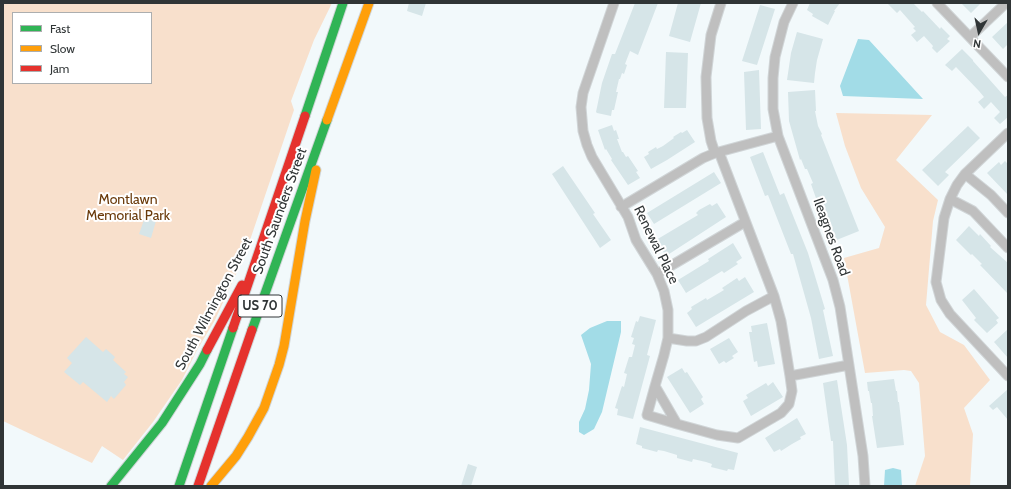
<!DOCTYPE html>
<html>
<head>
<meta charset="utf-8">
<style>
  body { margin:0 }
  #map { position:relative; width:1011px; height:489px; overflow:hidden; background:#f2f9fb; font-family:Cabin,sans-serif }
  canvas { display:block }
  .frame { position:absolute; inset:0; border:4px solid #303536; pointer-events:none }
  .legend { position:absolute; left:12px; top:12px; width:140px; height:72px; box-sizing:border-box; background:#fff; border:1px solid #acaeaf; margin:0; padding:5px 7px; list-style:none; font-size:12px; color:#303536 }
  .legend li { display:flex; align-items:center; gap:8px; height:20px }
  .legend b { width:20px; border:1px solid #acaeaf }
  .north { position:absolute; left:959px; top:12px; width:40px; height:40px; -webkit-text-stroke:3px #fff; paint-order:stroke; rotate:189deg; font-size:11px; font-weight:700; line-height:16px; text-align:center; color:#303536 }
  .north::after { content:''; display:block; margin:auto; width:14px; height:18px; background:#303536; clip-path:polygon(50% 0,100% 100%,50% 72%,0 100%) }
</style>
</head>
<body>
<div id="map">
<canvas width="1011" height="489"></canvas>
<div class="frame"></div>
<ul class="legend">
<li><b style="height:5px;background:#30b455"></b>Fast</li>
<li><b style="height:5px;background:#ff9f0a"></b>Slow</li>
<li><b style="height:5px;background:#e5322d"></b>Jam</li>
</ul>
<div class="north">N</div>
</div>
<script>
const c = document.querySelector('canvas').getContext('2d');
c.lineJoin = 'round';
function paint(path, color) { c.fillStyle = color; c.fill(path, 'evenodd'); }
const toPath = rows => new Path2D(rows.map(r => 'M' + r).join(''));
function stroke(path, color, width, dash) { c.strokeStyle = color; c.lineWidth = width; c.lineCap = dash ? 'butt' : 'round'; c.setLineDash(dash || []); c.stroke(path); }
function write(font, color, halo, rows, align = 'center') {
  c.font = font + ' Cabin,sans-serif'; c.lineWidth = 4; c.setLineDash([]); c.textBaseline = 'middle'; c.strokeStyle = halo; c.fillStyle = color; for (const [text, x, y, turn = 0] of rows) {
    c.save(); c.translate(x, y); c.rotate((+turn || 0) * Math.PI / 180); c.textAlign = isNaN(turn) ? turn : align; if (halo) c.strokeText(text, 0, 0); c.fillText(text, 0, 0); c.restore();
  }
}
paint(toPath([
  [3,3,332,3,314,40,291,101,294,110,246,252,215,320,197,350,182,380,153,422,123,460,102,446,92,463,3,421],
  [13,13,151,13,151,83,13,83],
  [836,113,932,115,896,160,938,200,933,221,926,305,940,332,964,345,990,380,964,408,973,434,970,486,915,486,925,456,919,383,911,371,904,370,865,373,844,258,879,248,885,227,861,188,845,146]
]), '#f8e0cc');
paint(toPath([
  [858,39,869,40,923,99,843,96,840,86],
  [607,321,621,321,621,332,602,412,594,429,584,435,579,432,579,422,585,409,589,390,591,364,581,335,590,328],
  [893,468,901,470,902,486,884,486,885,470]
]), '#a2dce7');
paint(toPath([
  [409,3,426,3,422,16,407,11],
  [635,3,658,3,638,55,630,51,625,64,627,65,624,74,622,73,620,79,619,79,616,92,618,92,614,110,612,110,611,116,597,113,596,112,602,83,612,54,615,54],
  [678,3,701,3,690,42,669,36],
  [810,3,840,3,834,11,835,11,828,25,812,16,813,14,807,10],
  [887,3,913,3,922,12,923,11,940,29,941,27,950,36,947,39,950,41,937,53,932,48,933,46,924,36,917,42,911,35,916,31,913,28,915,27,900,10,897,13],
  [961,3,981,3,971,13],
  [760,5,775,9,757,65,742,61],
  [1008,22,1008,44,1003,49,992,37],
  [797,32,823,39,817,60,815,73,814,83,787,80,791,53],
  [962,49,973,60,973,61,1005,97,1008,95,1008,117,1000,124,994,118,1000,112,991,102,984,109,978,102,984,97,979,91,956,67,952,71,945,65],
  [666,52,688,53,686,108,664,108],
  [759,70,761,129,746,130,744,72],
  [815,90,816,111,815,111,818,126,822,134,821,135,859,231,834,241,817,201,811,184,813,183,807,169,805,169,801,159,800,160,789,121,788,92],
  [612,125,614,131,616,130,619,139,617,139,622,152,623,152,626,157,628,156,638,171,636,172,640,178,628,185,611,160,612,159,606,149,605,150,598,130],
  [968,126,980,138,945,172,949,175,938,186,922,170],
  [687,130,695,142,667,160,651,169,644,157,649,154,648,152,656,147,657,149,663,146,674,138,673,137,681,132,682,133],
  [763,152,780,195,784,193,808,253,825,309,823,310,833,356,819,359,811,318,793,254,791,254,768,195,765,196,750,157],
  [1005,161,1008,164,1008,195,987,173,999,162,1001,165],
  [563,166,595,213,593,214,611,240,600,248,552,174],
  [714,172,721,183,654,224,647,213],
  [717,203,726,217,666,256,656,240,698,215,696,213,699,210,710,204,712,206],
  [145,217,156,221,151,238,139,234],
  [969,226,979,236,980,234,991,246,990,247,1008,263,1008,294,980,265,982,264,972,254,971,255,956,240],
  [733,243,742,258,736,262,738,264,724,273,722,271,686,293,678,280,709,261,708,259],
  [745,277,754,292,696,327,687,313,692,309,691,307,706,298,707,300,719,293,724,290,722,288,737,278,739,281],
  [974,289,999,318,996,320,998,323,987,333,974,320,976,318,962,300],
  [640,316,656,320,647,355,650,356,633,419,617,415,618,409,615,408,620,392,622,386,624,387,627,374,624,373,629,357,632,357,635,345,632,344,634,338,631,337,636,321,638,322],
  [767,323,775,364,758,367,757,361,754,362,749,332,752,332,751,326],
  [1008,329,1008,358,994,342],
  [86,337,103,352,106,349,115,357,113,360,126,372,124,374,128,377,124,382,126,385,114,399,111,396,107,402,83,382,80,385,64,372,72,363,67,358],
  [729,338,738,352,732,356,734,358,726,363,724,361,719,364,710,349],
  [682,368,685,373,687,372,703,397,701,399,704,404,690,413,667,377],
  [894,379,896,391,897,391,898,402,899,402,904,445,877,448,872,416,873,416,872,403,871,403,869,391,868,391,867,382],
  [837,380,847,445,849,485,835,486,833,441,831,441,823,383],
  [773,382,783,397,751,416,743,401,748,398,746,395,766,383,768,386],
  [1008,389,1008,420,997,407,993,410,989,406],
  [797,418,806,434,800,437,801,439,792,444,781,451,780,449,774,452,765,438],
  [640,427,738,453,734,470,728,469,727,471,711,467,712,464,706,462,693,459,692,462,677,458,677,455,664,451,658,450,657,452,642,448,642,446,636,444],
  [468,464,477,467,471,486,461,486]
]), '#d6e5e8');
const street = toPath([
  [614,3,583,93,581,107,583,131,587,145,592,157,628,217,636,240,657,274,664,291,668,310,668,338,664,355,655,386,677,424,717,435,738,438,781,413,789,404,792,391,790,376,781,321,774,296,719,152],
  [793,3,784,22,775,57,773,78,773,109,778,136,823,254,833,280,840,307,863,456,865,486],
  [937,3,1008,77],
  [970,37,1006,3],
  [1008,133,965,174,957,185,950,199,944,218,936,282,941,300,950,314,1008,376],
  [715,153,711,141,707,118,706,77,711,35,721,3],
  [965,174,991,195,1008,213],
  [950,199,973,211,1008,248],
  [621,207,703,158,715,153,778,136],
  [657,274,745,222],
  [668,338,687,341,696,341,706,337,746,311,774,296],
  [790,376,849,365],
  [655,386,647,415,677,424]
]);
const fast = toPath([
  [305,116,343,3],
  [252,330,327,120],
  [111,486,162,423,200,364,207,350],
  [179,486,233,328]
]);
const slow = toPath([
  [327,120,369,3],
  [211,486,236,456,248,437,264,408,279,365,284,346,305,221,316,170]
]);
const jam = toPath([
  [233,328,305,116],
  [207,350,242,285],
  [198,486,252,330]
]);
stroke(street, '#d0d5d7', 11);
stroke(fast, '#d0d5d7', 11);
stroke(slow, '#d0d5d7', 11);
stroke(jam, '#d0d5d7', 11);
stroke(street, '#bfbfbf', 9);
stroke(fast, '#30b455', 9);
stroke(slow, '#ff9f0a', 9);
stroke(jam, '#e5322d', 9);
for (const [x, y, w] of [
  [260,306,44]
]) { const box = new Path2D(); box.roundRect(x - w / 2, y - 11, w, 22, 3); c.fillStyle = '#fff'; c.fill(box); stroke(box, '#303536', 1); }
write('bold 13px', '#303536', null, [
  ["US 70",260,306]
]);
write('14px', '#693909', '#fff', [
  ["Montlawn",128,200],
  ["Memorial Park",128,216]
]);
write('14px', '#303536', '#fff', [
  ["South Saunders Street",280,211,-70],
  ["Ileagnes Road",831,237,70],
  ["Renewal Place",656,245,64],
  ["South Wilmington Street",214,304,-62]
]);
</script>
</body>
</html>
